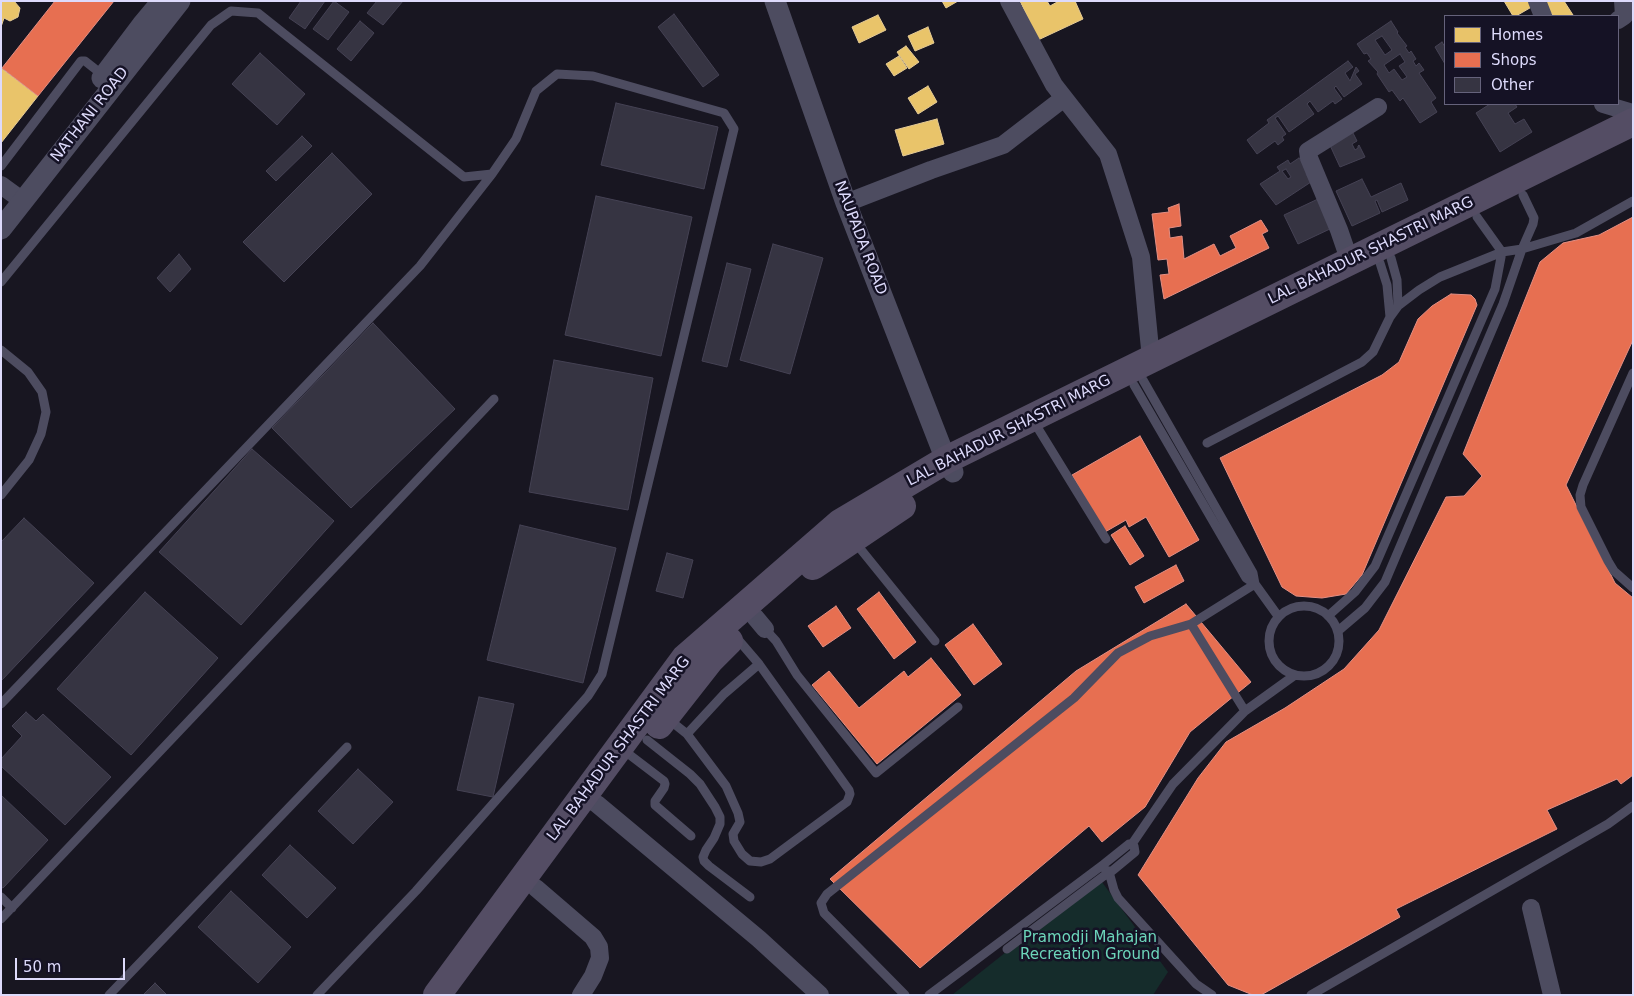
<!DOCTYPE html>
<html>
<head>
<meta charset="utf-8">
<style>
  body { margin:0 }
  #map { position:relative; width:1634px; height:996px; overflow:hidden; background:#181621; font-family:"DejaVu Sans",sans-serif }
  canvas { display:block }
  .frame { position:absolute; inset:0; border:2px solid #dddafb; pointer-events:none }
  .legend { position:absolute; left:1444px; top:15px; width:175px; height:90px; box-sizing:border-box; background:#151225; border:1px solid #65627b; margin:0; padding:6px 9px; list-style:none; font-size:15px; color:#dddafb }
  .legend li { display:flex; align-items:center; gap:10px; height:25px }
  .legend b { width:25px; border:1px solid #65627b }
  .scale { position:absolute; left:15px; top:958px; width:110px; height:22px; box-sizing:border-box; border:2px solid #dddafb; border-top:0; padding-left:6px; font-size:15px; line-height:18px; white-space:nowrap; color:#dddafb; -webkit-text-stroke:4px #151225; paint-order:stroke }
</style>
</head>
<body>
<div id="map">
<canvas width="1634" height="996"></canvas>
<div class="frame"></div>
<ul class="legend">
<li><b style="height:14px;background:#e9c46a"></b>Homes</li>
<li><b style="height:14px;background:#e76f51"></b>Shops</li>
<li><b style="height:14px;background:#363442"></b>Other</li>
</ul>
<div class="scale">50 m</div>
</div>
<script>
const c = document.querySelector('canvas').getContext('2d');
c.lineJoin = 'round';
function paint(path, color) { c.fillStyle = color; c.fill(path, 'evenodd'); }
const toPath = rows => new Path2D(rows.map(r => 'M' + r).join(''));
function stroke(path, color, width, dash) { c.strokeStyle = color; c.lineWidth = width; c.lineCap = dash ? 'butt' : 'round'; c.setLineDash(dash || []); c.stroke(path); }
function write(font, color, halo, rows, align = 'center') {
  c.font = font + ' "DejaVu Sans",sans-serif'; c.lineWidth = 5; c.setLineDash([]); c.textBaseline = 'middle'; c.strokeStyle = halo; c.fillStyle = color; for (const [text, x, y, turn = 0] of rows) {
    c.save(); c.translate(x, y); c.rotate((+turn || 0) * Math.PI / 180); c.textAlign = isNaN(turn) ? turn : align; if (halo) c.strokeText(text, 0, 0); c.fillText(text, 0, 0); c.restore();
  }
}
paint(toPath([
  [1099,878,1168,972,1153,995,952,995]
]), '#152c2b');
const homes = toPath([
  [1,1,14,1,20,8,18,17,10,21,4,18,1,27,1,1],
  [942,1,958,1,946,8,942,1],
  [1020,1,1047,1,1050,6,1059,1,1075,1,1083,19,1038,40,1020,1],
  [1504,1,1532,1,1535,5,1516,16,1513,16,1504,1],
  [1544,1,1564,1,1573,15,1553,16,1544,1],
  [878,15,886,30,859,43,852,27,878,15],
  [928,27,934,43,915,51,908,36,928,27],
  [906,46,919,62,909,69,897,52,906,46],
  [899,56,907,68,894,76,886,64,899,56],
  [1,68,38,96,1,143,1,68],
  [928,86,937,102,918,114,908,98,928,86],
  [937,119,944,144,903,156,895,130,937,119]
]);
paint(homes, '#e9c46a');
stroke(homes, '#e5cb96', 1);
const shops = toPath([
  [55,1,114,1,38,96,2,68,55,1],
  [1179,204,1181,226,1169,228,1170,238,1182,236,1184,259,1214,244,1220,256,1236,248,1230,236,1261,220,1268,231,1262,234,1269,248,1164,299,1160,275,1169,274,1167,259,1158,260,1152,214,1169,212,1168,208,1179,204],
  [1633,217,1633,340,1566,485,1615,583,1633,598,1633,775,1621,784,1617,779,1547,810,1557,829,1396,909,1400,917,1261,995,1253,995,1228,985,1138,875,1198,778,1226,742,1285,708,1344,669,1379,630,1446,497,1464,496,1482,476,1463,454,1540,262,1563,243,1599,235,1633,217],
  [1451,294,1471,295,1475,299,1477,305,1362,575,1346,594,1322,598,1296,596,1282,587,1220,458,1382,375,1399,362,1418,319,1432,306,1451,294],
  [1140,436,1199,540,1169,557,1146,517,1129,527,1126,520,1105,532,1072,475,1140,436],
  [1125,526,1144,556,1130,565,1111,535,1125,526],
  [1176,565,1184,581,1144,603,1135,587,1176,565],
  [879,592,916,642,894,659,857,609,879,592],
  [1186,604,1251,682,1190,732,1145,807,1102,842,1089,826,920,968,830,879,1076,671,1186,604],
  [836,606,851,628,823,647,808,626,836,606],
  [973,624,1002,664,974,685,945,645,973,624],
  [931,658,961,695,877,764,812,685,829,671,859,708,904,671,908,677,931,658]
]);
paint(shops, '#e76f51');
stroke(shops, '#e48f84', 1);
const building = toPath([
  [301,1,325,1,305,29,289,18,301,1],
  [334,1,349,12,328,40,313,29,334,1],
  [377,1,403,1,383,25,367,13,377,1],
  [674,14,719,75,703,87,658,27,674,14],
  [360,21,374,33,351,61,337,49,360,21],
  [1391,21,1398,32,1397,33,1407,46,1405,47,1409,53,1411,51,1416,59,1413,61,1416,66,1419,63,1424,70,1419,73,1436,98,1431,102,1437,112,1420,123,1403,98,1400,101,1392,90,1389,92,1377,74,1378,72,1368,61,1371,59,1367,53,1364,54,1357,44,1391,21],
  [1382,36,1392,50,1385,55,1375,40,1382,36],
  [1400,54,1405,62,1399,66,1407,77,1402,80,1394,69,1389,73,1384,65,1400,54],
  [1442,42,1445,47,1445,64,1435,47,1442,42],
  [260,53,305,94,277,125,232,84,260,53],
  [1348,61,1353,67,1345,73,1350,81,1356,67,1359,71,1355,74,1362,84,1344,97,1336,86,1334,88,1342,99,1335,104,1333,101,1318,112,1310,101,1307,104,1314,114,1289,132,1278,116,1275,118,1286,134,1282,137,1284,140,1278,145,1275,141,1257,154,1247,140,1269,123,1267,120,1348,61],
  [616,103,718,127,704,189,601,165,616,103],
  [1490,104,1515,104,1517,107,1508,113,1515,124,1524,119,1532,132,1500,152,1476,113,1490,104],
  [1351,129,1357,141,1352,144,1355,150,1358,148,1358,146,1359,145,1365,157,1340,167,1328,141,1351,129],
  [302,136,312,146,276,181,266,171,302,136],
  [332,153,372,194,284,282,243,242,332,153],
  [1299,158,1309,172,1306,174,1311,182,1276,205,1260,184,1280,171,1277,167,1288,160,1290,164,1299,158],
  [1286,169,1291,177,1288,179,1282,171,1286,169],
  [1362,179,1371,197,1401,183,1408,200,1382,212,1377,200,1375,201,1380,213,1352,226,1336,191,1362,179],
  [596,196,692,217,661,356,565,335,596,196],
  [1318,199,1332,228,1298,244,1284,215,1318,199],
  [773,244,823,258,790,374,740,360,773,244],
  [179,254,191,269,170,292,157,278,179,254],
  [727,263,751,269,727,367,702,361,727,263],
  [373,323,455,409,351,508,272,428,373,323],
  [554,360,653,378,628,510,529,492,554,360],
  [252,449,334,521,241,625,159,552,252,449],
  [24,518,94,583,1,681,1,542,24,518],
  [520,525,616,548,583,683,487,660,520,525],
  [667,553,693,560,683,598,656,591,667,553],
  [145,592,218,658,131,755,57,689,145,592],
  [479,697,514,704,493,797,457,790,479,697],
  [26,712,36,721,43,714,111,777,65,825,1,766,1,759,22,736,12,726,26,712],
  [358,769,393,802,353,844,318,811,358,769],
  [1,795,48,840,3,888,1,887,1,795],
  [290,845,336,888,307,918,262,875,290,845],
  [231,891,291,947,258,983,198,927,231,891],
  [155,983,167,995,143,995,155,983]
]);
paint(building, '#363442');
stroke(building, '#454254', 1);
stroke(toPath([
  [1,166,81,61,85,61,104,76],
  [1391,258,1397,280,1398,306],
  [1380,263,1387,285,1390,317],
  [1,282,211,25,231,11,258,13,464,177,492,174,516,139,536,91,557,74,593,76,724,113,734,129,602,674,588,696,416,891,317,995],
  [1,350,28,372,42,392,46,412,41,434,29,460,1,495],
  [1633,373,1583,485,1580,495,1581,507,1608,561,1614,571,1633,588],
  [1143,380,1253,573,1255,584],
  [1134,385,1246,578,1255,584,1278,616],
  [1039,430,1106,539],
  [1207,443,1362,362,1373,352,1390,317,1398,306,1419,290,1440,277,1502,252,1522,249,1576,233,1633,201],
  [854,541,935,641],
  '1269 641a35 35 0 1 1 70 0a35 35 0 1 1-70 0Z',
  [1328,616,1355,592,1375,566,1495,289,1502,252,1477,217],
  [765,629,776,641,797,675,876,773,958,707],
  [1338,631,1365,608,1385,582,1503,304,1522,249,1533,224,1534,218,1523,195],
  [1,704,420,266,492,174],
  [1245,711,1191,624,1255,584],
  [667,718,687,734,726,786,738,813,740,822,733,834,734,841,742,854,750,861,761,862,770,859,847,802,850,794,849,790,759,664,735,636],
  [687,734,724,694,759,664],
  [647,740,690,774,700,784,715,807,720,817,720,824,714,838,706,850,703,857,704,861,709,866,750,897],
  [622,749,664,781,665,784,664,788,655,801,655,805,691,836],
  [1129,844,1134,846,1135,852,1112,871,1106,871,1104,867,1104,864,1129,844],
  [1132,844,1173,784,1245,711,1295,675],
  [1,897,12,908],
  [1,919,494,399],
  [1007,949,1109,872,1114,890,1118,898,1196,984,1212,995],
  [109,995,347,747],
  [905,995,824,913,821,903,827,894,1074,698,1118,653,1150,636,1191,624],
  [929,995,1104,864],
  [1311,995,1608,824,1633,806]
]), '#4d4c60', 9);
stroke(toPath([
  [1009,1,1054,85,1108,154,1141,257,1151,359],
  [1537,1,1543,16],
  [1618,20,1624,16,1623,1],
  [1603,104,1633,113],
  [1,185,23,201],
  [846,203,931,170,1003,145,1064,98],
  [1350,262,1339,230,1309,158,1308,151,1378,107],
  [755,617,765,629],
  [583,796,597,804,759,939,820,995],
  [536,888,593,937,599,947,600,958,593,976,581,995],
  [1531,908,1552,995]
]), '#4d4c60', 18);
stroke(toPath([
  [775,1,846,203,946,460,953,472],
  [102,78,142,25,162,1],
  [1,229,180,1]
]), '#4d4c60', 21);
stroke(toPath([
  [813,566,902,506],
  [659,725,710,660,729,641],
  [437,995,685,658,840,523,946,460,1633,122]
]), '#544d64', 28);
write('15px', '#dddafb', '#151225', [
  ["NATHANI ROAD",90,115,-52],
  ["NAUPADA ROAD",860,238,69],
  ["LAL BAHADUR SHASTRI MARG",1371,251,-26],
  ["LAL BAHADUR SHASTRI MARG",1009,431,-27],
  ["LAL BAHADUR SHASTRI MARG",619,749,-53]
]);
write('15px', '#6cd5ba', '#151225', [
  ["Pramodji Mahajan",1090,938],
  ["Recreation Ground",1090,955]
]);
</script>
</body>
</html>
